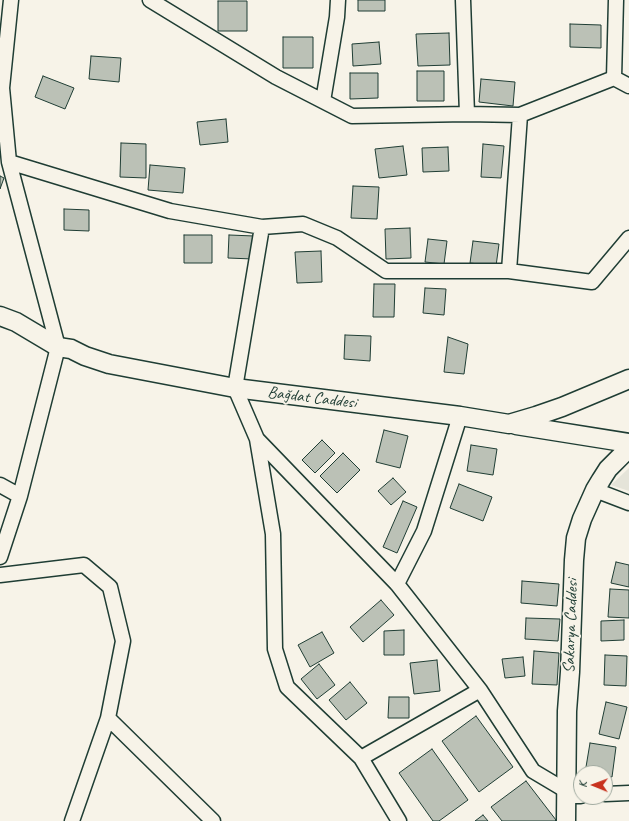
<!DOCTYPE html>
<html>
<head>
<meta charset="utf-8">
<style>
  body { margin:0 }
  #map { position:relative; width:629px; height:821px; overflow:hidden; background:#f7f3e8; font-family:Caveat,sans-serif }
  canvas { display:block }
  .north { position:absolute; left:573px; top:765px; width:40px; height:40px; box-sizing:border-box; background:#f7f3e8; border:1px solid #a1aaa0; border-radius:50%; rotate:271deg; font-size:11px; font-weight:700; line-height:16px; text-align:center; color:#1f3d34 }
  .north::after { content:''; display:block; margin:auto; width:14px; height:18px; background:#c8321e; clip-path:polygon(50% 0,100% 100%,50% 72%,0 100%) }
</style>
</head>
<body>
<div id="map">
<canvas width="629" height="821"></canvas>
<div class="north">K</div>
</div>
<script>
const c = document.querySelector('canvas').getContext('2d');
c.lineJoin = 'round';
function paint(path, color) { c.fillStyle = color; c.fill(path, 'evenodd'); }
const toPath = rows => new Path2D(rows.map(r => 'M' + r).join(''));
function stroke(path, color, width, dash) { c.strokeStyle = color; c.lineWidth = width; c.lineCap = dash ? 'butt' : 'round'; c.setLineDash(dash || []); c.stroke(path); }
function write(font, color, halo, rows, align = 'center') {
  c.font = font + ' Caveat,sans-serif'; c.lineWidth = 4; c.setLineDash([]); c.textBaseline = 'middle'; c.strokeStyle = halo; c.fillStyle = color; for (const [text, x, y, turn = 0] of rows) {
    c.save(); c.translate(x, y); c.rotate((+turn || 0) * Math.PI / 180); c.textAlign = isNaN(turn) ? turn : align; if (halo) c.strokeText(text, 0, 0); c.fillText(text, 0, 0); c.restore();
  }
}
paint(toPath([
  [629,468,629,491,611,485]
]), '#e5e4d9');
const building = toPath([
  [358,0,385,0,385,11,358,11,358,0],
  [218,1,247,1,247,31,218,31,218,1],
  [570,24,601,25,601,48,570,47,570,24],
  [449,33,450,65,418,66,416,34,449,33],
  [283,37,313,37,313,68,283,68,283,37],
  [379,42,381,64,353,66,352,44,379,42],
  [91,56,121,58,119,82,89,79,91,56],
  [417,71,444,71,444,101,417,101,417,71],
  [350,73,378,73,378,98,350,99,350,73],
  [43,76,74,88,65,109,35,97,43,76],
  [481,79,515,82,513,106,479,102,481,79],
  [226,119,228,142,200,145,197,122,226,119],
  [121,143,146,144,146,178,120,177,121,143],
  [483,144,504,146,501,178,481,177,483,144],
  [403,146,407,175,379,178,375,149,403,146],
  [448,147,449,171,423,172,422,148,448,147],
  [150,165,185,168,183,193,148,190,150,165],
  [0,176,4,178,0,189,0,176],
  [353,186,379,187,377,219,351,218,353,186],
  [64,209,89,210,89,231,64,230,64,209],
  [410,228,411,258,386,259,385,229,410,228],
  [184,235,212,235,212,263,184,263,184,235],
  [229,235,254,236,253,259,228,258,229,235],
  [428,239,447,241,444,264,425,262,428,239],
  [473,241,499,244,496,266,470,263,473,241],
  [321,251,322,282,297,283,295,252,321,251],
  [374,284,395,284,394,317,373,317,374,284],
  [425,288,446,289,444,315,423,313,425,288],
  [345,335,371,336,370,361,344,359,345,335],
  [448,337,468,344,464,374,444,372,448,337],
  [384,430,408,436,400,468,376,462,384,430],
  [322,440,335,453,315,473,302,460,322,440],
  [471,445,497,449,493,475,467,471,471,445],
  [343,453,360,470,337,493,320,476,343,453],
  [393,478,406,492,391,505,378,491,393,478],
  [459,484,492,497,483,521,450,508,459,484],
  [403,501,417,507,397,553,383,547,403,501],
  [616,562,629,565,629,587,611,583,616,562],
  [522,581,559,584,557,606,521,603,522,581],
  [610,589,629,590,629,618,608,617,610,589],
  [381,600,394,615,363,642,350,627,381,600],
  [526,618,560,619,558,641,525,639,526,618],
  [624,620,624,640,601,641,601,621,624,620],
  [404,630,404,655,384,655,384,631,404,630],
  [322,632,334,653,310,667,298,645,322,632],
  [534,651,559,653,557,685,532,684,534,651],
  [605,655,627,656,626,686,604,685,605,655],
  [523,657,525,676,505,678,502,659,523,657],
  [437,660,440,691,414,694,410,663,437,660],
  [319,664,335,685,317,699,301,679,319,664],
  [350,682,367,703,346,720,329,700,350,682],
  [389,697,409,697,409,718,388,718,389,697],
  [606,702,627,707,619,739,599,734,606,702],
  [476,716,513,767,479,792,442,741,476,716],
  [590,743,616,747,612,777,605,776,605,773,585,773,590,743],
  [432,749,468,800,439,821,433,821,399,773,432,749],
  [526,781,556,820,555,821,502,821,491,807,526,781],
  [483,815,488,821,475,821,483,815]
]);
paint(building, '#bbc1b6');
stroke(building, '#1f3d34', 1);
const minor = toPath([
  [150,0,276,77,352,116,467,114,520,115,614,78],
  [463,0,467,114],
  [614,78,616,0],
  [614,78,629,86],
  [323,101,337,17,338,0],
  [9,162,170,211,262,227,303,224,337,238,386,271,509,271,592,282,629,238],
  [262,227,235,388,257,439,397,584,480,690,533,771,575,796,581,796],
  [509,271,520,115],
  [257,439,273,534,275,649,287,687,361,758,480,690],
  [0,485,20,496],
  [595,490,629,503],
  [0,557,20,496,58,347,9,162,2,88,11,0],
  [0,575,84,565,110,587,123,641,108,718,72,821],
  [397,584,424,531,460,416],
  [108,718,213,821],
  [361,758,399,821],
  [605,794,629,793]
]);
const tertiary = toPath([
  [0,316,16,322,58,347,71,349,85,356,109,364,235,388,460,416,509,424,536,416,562,407,629,379],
  [516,425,629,443],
  [566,821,567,711,570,672,574,560,576,538,582,519,595,490,601,480,608,469,629,448]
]);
stroke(minor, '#1f3d34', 17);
stroke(tertiary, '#1f3d34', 21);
stroke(minor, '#f7f3e8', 14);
stroke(tertiary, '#f7f3e8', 18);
write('17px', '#1f3d34', '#f7f3e8', [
  ["Bağdat Caddesi",312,398,7],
  ["Sakarya Caddesi",571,626,-88]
]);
</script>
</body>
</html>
